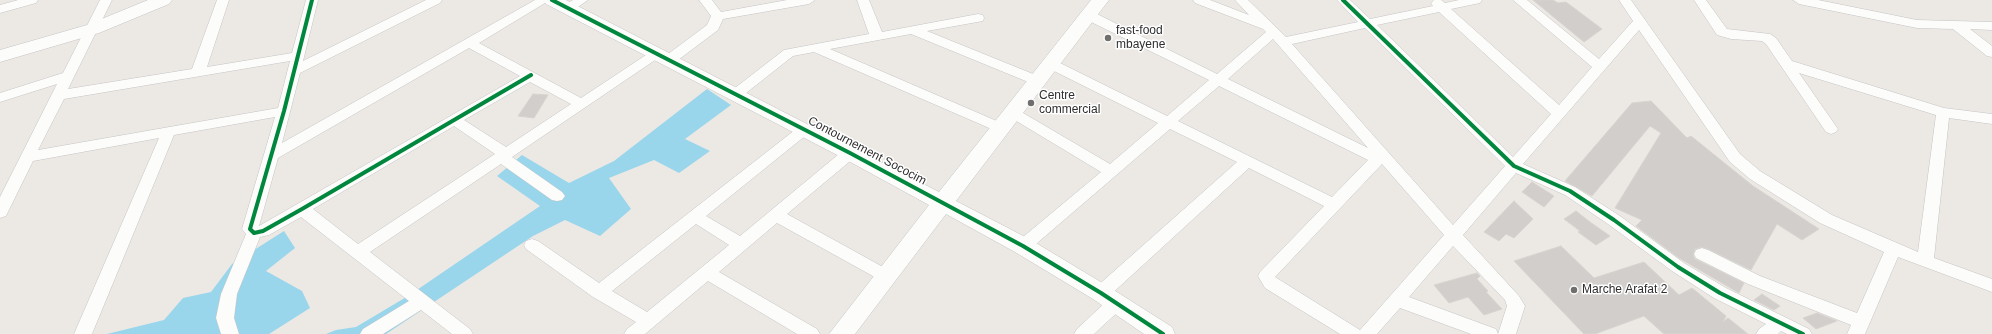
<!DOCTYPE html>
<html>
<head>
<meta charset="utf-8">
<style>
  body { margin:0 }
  canvas { display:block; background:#ece8e4 }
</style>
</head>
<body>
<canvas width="1992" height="334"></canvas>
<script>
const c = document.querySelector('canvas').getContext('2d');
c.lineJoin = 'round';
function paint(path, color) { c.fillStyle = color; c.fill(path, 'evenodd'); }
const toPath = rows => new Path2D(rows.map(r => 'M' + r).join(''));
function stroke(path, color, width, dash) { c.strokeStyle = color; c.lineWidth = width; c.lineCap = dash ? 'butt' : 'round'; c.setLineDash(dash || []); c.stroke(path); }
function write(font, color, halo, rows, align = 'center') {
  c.font = font + ' Helvetica,sans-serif'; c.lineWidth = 3; c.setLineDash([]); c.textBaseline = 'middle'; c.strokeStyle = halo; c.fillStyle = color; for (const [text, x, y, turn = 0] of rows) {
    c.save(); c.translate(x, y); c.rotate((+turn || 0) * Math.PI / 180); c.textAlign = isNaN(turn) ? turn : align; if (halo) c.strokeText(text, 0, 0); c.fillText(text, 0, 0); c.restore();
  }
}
paint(toPath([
  [707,89,731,105,685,139,710,151,679,173,654,160,609,178,631,209,600,236,565,220,533,236,386,334,326,334,336,330,356,327,408,296,540,206,497,176,522,155,569,183,614,161],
  [284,231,295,248,266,271,302,291,310,308,269,334,107,334,164,320,183,298,211,292,232,264]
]), '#99d6ec');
const building = toPath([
  [1533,0,1553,0,1558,3,1566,2,1602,29,1584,42,1533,0],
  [533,94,548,95,534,118,518,116,533,94],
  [1651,101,1687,138,1691,136,1753,186,1819,229,1802,240,1777,224,1751,270,1708,249,1702,247,1695,249,1693,255,1695,259,1744,283,1739,293,1679,258,1636,226,1642,220,1615,208,1661,133,1650,126,1592,196,1565,181,1632,103,1651,101],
  [1532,182,1554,196,1544,207,1522,192,1532,182],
  [1514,201,1533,219,1514,238,1506,234,1499,241,1484,232,1514,201],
  [1576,211,1590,222,1610,236,1596,245,1578,232,1580,231,1564,219,1576,211],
  [1561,246,1594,278,1644,262,1679,295,1692,288,1726,316,1723,322,1728,318,1748,334,1664,334,1644,316,1595,334,1584,334,1514,261,1561,246],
  [1477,273,1480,276,1477,279,1488,291,1486,292,1502,309,1484,315,1468,297,1449,303,1434,285,1477,273],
  [1762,294,1780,306,1774,310,1754,300,1762,294],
  [1817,313,1837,321,1816,329,1803,318,1817,313]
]);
paint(building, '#d1cecb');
stroke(building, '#d7d4d0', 1);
const street = toPath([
  [18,0,38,0,36,3,0,13,0,5,18,0],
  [100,0,112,0,68,89,192,69,217,0,229,0,207,67,292,53,306,0,318,0,303,61,426,0,442,0,440,3,300,73,282,143,535,0,550,0,479,43,581,98,652,51,657,50,662,51,664,54,512,157,562,192,565,196,562,200,557,201,552,200,501,164,370,252,470,329,473,334,452,334,421,310,383,334,360,334,363,329,409,301,301,217,269,235,260,237,237,294,234,318,239,334,221,334,216,318,221,294,246,234,242,229,275,117,174,135,92,334,74,334,159,138,33,161,6,216,0,218,0,197,57,84,0,102,0,93,63,73,100,0],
  [469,48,520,76,259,226,278,158,469,48],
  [290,61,278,108,38,150,64,99,290,61],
  [530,82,571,104,506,147,464,120,530,82],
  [454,126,495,154,358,244,313,209,454,126],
  [573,0,588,0,572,11,564,11,562,8,564,5,573,0],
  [699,0,712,0,721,12,787,0,815,0,809,4,723,19,718,30,674,63,664,63,662,60,664,57,707,25,711,16,699,0],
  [857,0,869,0,882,32,978,14,983,15,984,18,983,21,927,31,1043,78,1045,81,1043,84,1033,84,911,34,830,49,1006,125,1008,128,1006,131,996,131,814,52,793,56,741,97,731,97,729,94,731,91,784,50,869,34,857,0],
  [1193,0,1210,0,1249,15,1235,0,1248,0,1286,37,1358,22,1337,0,1350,0,1370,19,1433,6,1431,3,1434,0,1441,0,1445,3,1459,0,1482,0,1480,3,1451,9,1559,105,1592,67,1513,0,1527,0,1599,59,1633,21,1619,0,1631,0,1740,154,1760,171,1832,215,1918,252,1936,115,1799,73,1838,129,1836,132,1831,134,1826,132,1766,44,1762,41,1731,39,1717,35,1694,0,1706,0,1727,29,1770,34,1776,38,1792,61,1944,108,1992,114,1992,124,1949,118,1934,258,1992,279,1992,292,1898,257,1865,334,1847,334,1851,325,1748,284,1696,258,1694,254,1696,250,1702,248,1708,250,1760,276,1857,313,1884,252,1820,223,1750,179,1730,162,1639,30,1523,164,1575,187,1620,216,1684,263,1726,288,1809,329,1812,334,1787,334,1781,331,1778,334,1756,334,1759,329,1766,324,1714,298,1672,271,1608,224,1565,195,1516,173,1463,235,1519,296,1525,306,1516,334,1471,334,1400,308,1377,334,1340,334,1265,288,1258,276,1260,272,1324,206,1249,168,1107,298,1101,299,1095,298,1093,293,1095,288,1237,162,1170,129,1029,250,1023,252,1017,250,1015,246,1017,242,1101,172,1008,116,1006,113,1008,110,1013,108,1018,110,1110,164,1158,123,1046,67,1044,64,1046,61,1056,61,1167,116,1209,80,1083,18,1082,15,1088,11,1093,12,1217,74,1266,32,1263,29,1195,3,1193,0],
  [1439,12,1551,114,1513,157,1377,25,1439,12],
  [1365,28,1505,166,1453,225,1292,44,1365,28],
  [1273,39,1368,148,1228,79,1273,39],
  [1219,86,1368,160,1332,197,1178,121,1219,86],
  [1382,164,1444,235,1360,330,1275,277,1382,164],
  [1453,246,1505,300,1507,306,1498,334,1496,329,1409,297,1453,246],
  [1793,0,1818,0,1917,20,1992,22,1992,30,1970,29,1992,46,1992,57,1987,56,1953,29,1917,28,1799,4,1793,0],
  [805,124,810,126,812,129,810,132,706,216,740,236,845,149,850,148,855,149,857,153,855,157,787,214,892,272,894,276,892,280,886,282,880,280,777,223,719,272,817,329,820,334,797,334,708,281,645,334,624,334,627,329,636,322,593,297,526,249,524,245,526,241,532,239,538,241,599,283,800,126,805,124],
  [696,224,729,245,647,312,612,291,696,224],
  [1116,296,1122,298,1124,303,1122,308,1094,334,1074,334,1077,329,1110,298,1116,296]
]);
const secondary = toPath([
  [148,0,172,0,169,4,99,33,0,62,0,50,87,25,148,0],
  [543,0,566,0,939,192,1091,0,1109,0,956,201,1031,240,1109,287,1172,327,1175,334,1144,334,1093,299,1015,252,946,214,855,334,829,334,929,205,843,158,546,4,543,0]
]);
stroke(street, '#c5c4c5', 1);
stroke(secondary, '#c5c4c5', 1);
paint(street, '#fcfcfb');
paint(secondary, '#fcfcfb');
stroke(toPath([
  [312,0,284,111,250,229,254,233,263,231,302,209,531,75],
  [552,0,850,153,1023,246,1101,293,1163,334],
  [1343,0,1514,166,1570,191,1614,220,1678,267,1720,293,1803,334]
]), '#00873e', 4);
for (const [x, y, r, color] of [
  [1108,38,4,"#706f6e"],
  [1031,103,4,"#706f6e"],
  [1574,290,4,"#706f6e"]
]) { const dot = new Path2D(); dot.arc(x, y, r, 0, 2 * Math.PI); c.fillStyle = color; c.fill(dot); stroke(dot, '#fff', 1.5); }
write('12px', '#2e2e2e', '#fff', [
  ["fast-food",1116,31],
  ["mbayene",1116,45],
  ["Centre",1039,96],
  ["commercial",1039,110],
  ["Marche Arafat 2",1582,290]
], 'left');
write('12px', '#2e2e2e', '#fff', [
  ["Contournement Sococim",867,151,28]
]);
</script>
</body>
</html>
